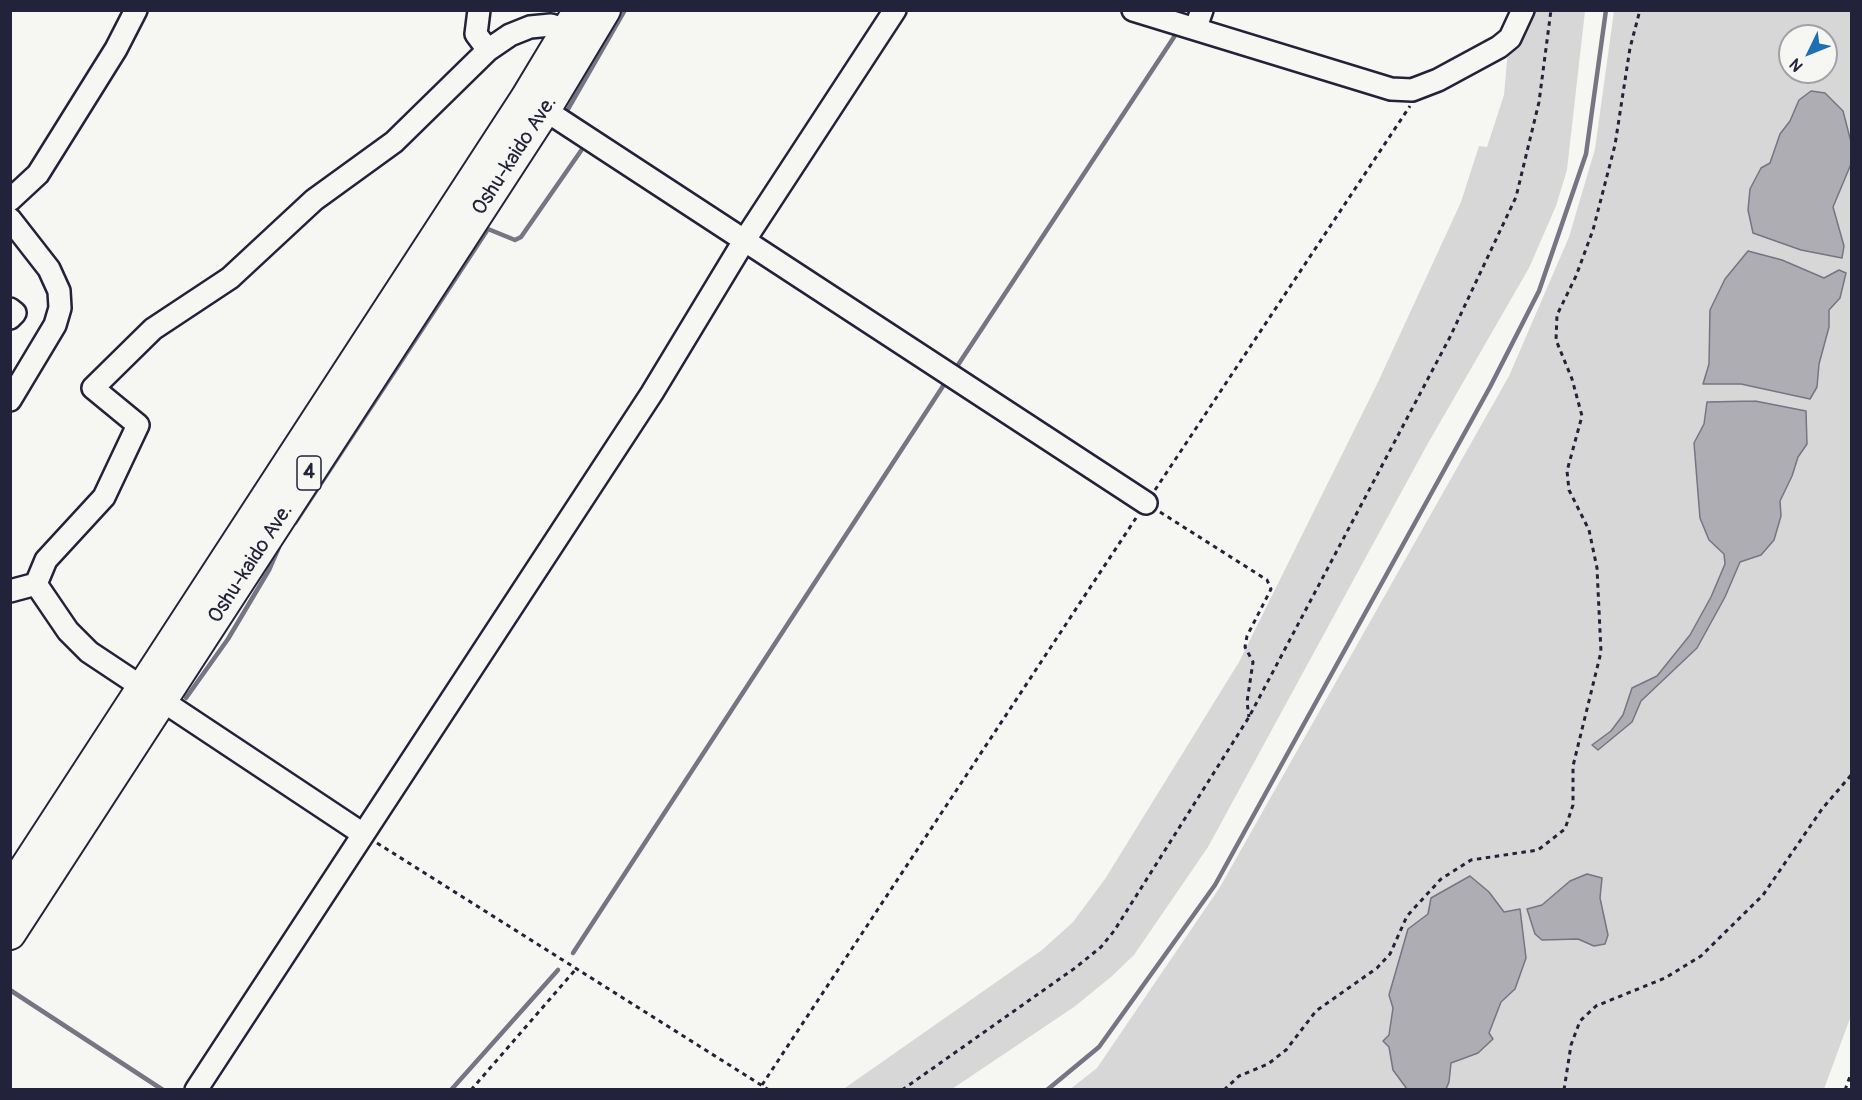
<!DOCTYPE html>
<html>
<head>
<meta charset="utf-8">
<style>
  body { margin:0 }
  #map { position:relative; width:1862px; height:1100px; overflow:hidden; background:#f6f6f2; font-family:Pangolin,sans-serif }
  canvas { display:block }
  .frame { position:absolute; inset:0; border:12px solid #22223b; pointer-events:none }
  .north { position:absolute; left:1778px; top:24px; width:60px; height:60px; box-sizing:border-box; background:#f6f6f2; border:2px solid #a1a1a9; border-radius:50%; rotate:227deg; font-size:16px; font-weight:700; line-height:24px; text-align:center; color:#22223b }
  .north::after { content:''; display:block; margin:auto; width:21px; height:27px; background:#1f6fb2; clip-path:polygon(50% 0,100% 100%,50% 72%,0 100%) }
</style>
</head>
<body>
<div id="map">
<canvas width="1862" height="1100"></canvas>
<div class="frame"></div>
<div class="north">N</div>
</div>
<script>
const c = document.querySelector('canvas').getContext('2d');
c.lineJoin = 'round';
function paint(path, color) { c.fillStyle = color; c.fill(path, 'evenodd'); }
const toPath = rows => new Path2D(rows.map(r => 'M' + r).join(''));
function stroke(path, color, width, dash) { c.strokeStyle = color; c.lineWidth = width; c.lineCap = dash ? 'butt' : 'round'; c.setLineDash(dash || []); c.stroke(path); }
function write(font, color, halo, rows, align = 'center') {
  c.font = font + ' Pangolin,sans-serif'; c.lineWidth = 4.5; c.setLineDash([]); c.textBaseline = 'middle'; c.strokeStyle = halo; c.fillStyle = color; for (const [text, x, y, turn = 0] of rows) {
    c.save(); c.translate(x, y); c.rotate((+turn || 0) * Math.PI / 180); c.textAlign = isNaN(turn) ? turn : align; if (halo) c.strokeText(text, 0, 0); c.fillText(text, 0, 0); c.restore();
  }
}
paint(toPath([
  [1530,11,1585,11,1567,170,1556,206,1529,268,1427,445,1208,847,1134,955,1111,977,1074,1007,952,1089,842,1090,1042,950,1073,922,1105,879,1239,662,1378,382,1461,202,1479,146,1487,147,1504,95,1508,50],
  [1614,11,1851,11,1852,1013,1824,1089,1069,1090,1097,1068,1220,887,1509,376,1569,237,1595,149],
  [1790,36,1826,36,1826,72,1790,72]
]), '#d7d7d7');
const water = toPath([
  [1811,91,1825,93,1843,111,1851,142,1851,164,1833,207,1844,246,1842,258,1801,250,1753,233,1748,210,1750,189,1761,168,1770,163,1780,134,1790,121,1799,100,1811,91],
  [1748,251,1782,260,1824,278,1839,270,1846,273,1840,298,1829,310,1829,327,1819,364,1817,387,1810,399,1741,384,1703,384,1709,364,1710,310,1725,279,1748,251],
  [1755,401,1806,411,1807,444,1798,457,1792,476,1780,501,1781,516,1774,540,1761,555,1740,562,1725,597,1697,648,1641,701,1632,722,1598,750,1592,745,1611,731,1623,715,1632,688,1657,676,1690,635,1711,597,1725,564,1724,554,1709,540,1700,518,1694,443,1704,424,1707,402,1755,401],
  [1587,874,1602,878,1600,898,1608,935,1605,944,1594,946,1578,939,1542,940,1535,934,1527,909,1542,905,1570,881,1587,874],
  [1470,876,1489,892,1504,912,1520,909,1526,958,1515,989,1501,1002,1489,1033,1493,1039,1478,1053,1451,1063,1449,1082,1446,1089,1407,1089,1393,1070,1389,1047,1383,1041,1389,1035,1393,1008,1389,995,1408,929,1428,914,1431,898,1470,876]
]);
paint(water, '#adadb3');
stroke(water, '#757583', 1.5);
stroke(toPath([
  [1189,15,1190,10],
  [567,111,625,10],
  [954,371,1178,31],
  [295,523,488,229,515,240,521,237,585,145],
  [186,698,228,639,269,570,279,547],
  [573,953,947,380],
  [10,990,163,1090],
  [451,1090,558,970],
  [1047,1090,1099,1047,1215,885,1490,387,1539,291,1586,154,1606,10]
]), '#757583', 4.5);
const minor = toPath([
  [479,10,476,34,488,50],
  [1133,10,1391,89,1412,90,1438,80,1499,47,1510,38,1523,10],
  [1196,27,1202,10],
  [545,110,1146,503],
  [10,200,38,174,116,49,136,10],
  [10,219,49,269,59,291,60,308,55,325,10,400],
  [10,309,15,313,10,318],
  [36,584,46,560,104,497,138,425,93,388,153,329,230,278,314,200,394,142,488,50,510,35,530,27,551,25,567,30],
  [10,591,36,584,68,631,89,652,363,834],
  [196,1090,652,393,744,241,895,10]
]);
const highway = toPath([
  [10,891,526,98,579,10],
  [10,934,545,110,605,10]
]);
stroke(minor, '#22223b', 26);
stroke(highway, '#22223b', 34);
stroke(toPath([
  [1155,490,1410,106],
  [1160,512,1267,580,1271,589,1247,636,1245,647,1253,662,1247,702,1249,717],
  [377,843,769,1090],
  [762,1085,1136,518],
  [471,1090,576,969],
  [902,1090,1075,968,1101,947,1114,931,1249,717,1450,337,1516,197,1539,102,1551,10],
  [1224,1090,1239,1076,1268,1064,1286,1050,1316,1011,1377,968,1390,954,1407,916,1441,879,1471,860,1538,850,1565,829,1573,805,1573,766,1601,652,1597,568,1589,530,1569,490,1567,471,1582,416,1572,379,1556,340,1557,315,1576,276,1593,230,1615,145,1630,48,1640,10],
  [1564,1090,1571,1045,1580,1021,1596,1006,1665,978,1701,956,1763,895,1822,809,1852,774],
  [1845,1090,1852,1071]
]), '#22223b', 3, [4.5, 4.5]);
stroke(minor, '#f6f6f2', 21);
stroke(highway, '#f6f6f2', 30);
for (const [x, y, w] of [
  [309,473,24]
]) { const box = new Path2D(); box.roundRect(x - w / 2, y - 17, w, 34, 4.5); c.fillStyle = '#f6f6f2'; c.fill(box); stroke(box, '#22223b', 1.5); }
write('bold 20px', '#22223b', null, [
  ["4",309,473]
]);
write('21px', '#22223b', '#f6f6f2', [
  ["Oshu-kaido Ave.",515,156,-57],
  ["Oshu-kaido Ave.",251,564,-57]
]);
</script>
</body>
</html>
